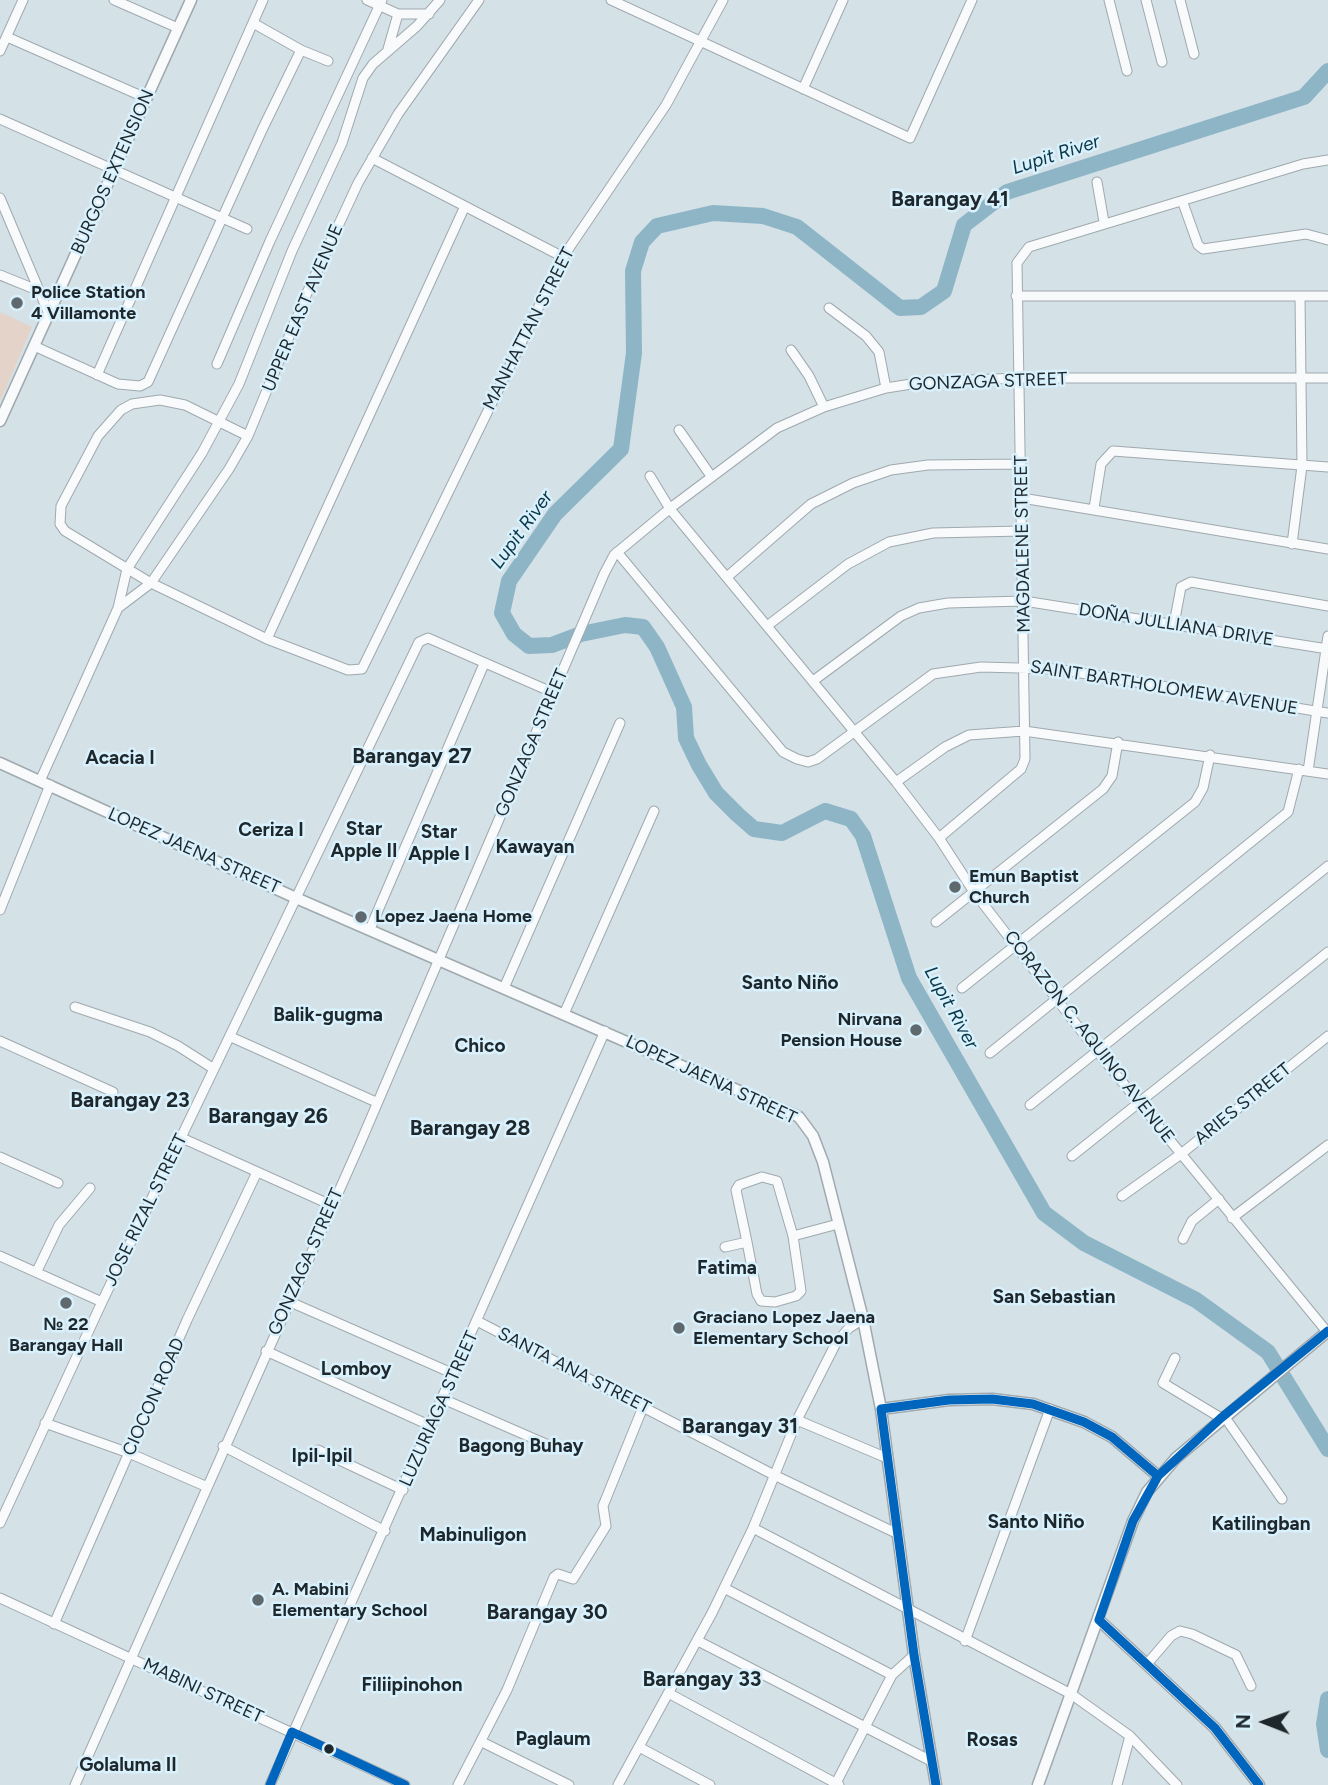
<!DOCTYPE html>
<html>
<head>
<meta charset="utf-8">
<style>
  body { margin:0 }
  #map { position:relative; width:1328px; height:1785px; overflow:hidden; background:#d4e1e7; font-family:Figtree,sans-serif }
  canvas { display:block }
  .north { position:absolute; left:1230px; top:1687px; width:70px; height:70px; -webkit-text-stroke:5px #d9f1fd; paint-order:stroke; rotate:271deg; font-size:19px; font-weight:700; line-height:28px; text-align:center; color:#1e272b }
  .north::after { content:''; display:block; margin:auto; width:24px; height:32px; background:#1e272b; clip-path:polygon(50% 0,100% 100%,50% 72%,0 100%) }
</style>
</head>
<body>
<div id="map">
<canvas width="1328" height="1785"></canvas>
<div class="north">N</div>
</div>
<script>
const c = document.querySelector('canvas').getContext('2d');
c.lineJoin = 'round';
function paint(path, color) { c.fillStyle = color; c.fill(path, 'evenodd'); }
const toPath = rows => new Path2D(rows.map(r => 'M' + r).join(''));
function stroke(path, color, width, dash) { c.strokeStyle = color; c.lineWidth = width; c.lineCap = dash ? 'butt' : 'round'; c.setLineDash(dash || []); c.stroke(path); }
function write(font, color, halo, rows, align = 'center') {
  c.font = font + ' Figtree,sans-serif'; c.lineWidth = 5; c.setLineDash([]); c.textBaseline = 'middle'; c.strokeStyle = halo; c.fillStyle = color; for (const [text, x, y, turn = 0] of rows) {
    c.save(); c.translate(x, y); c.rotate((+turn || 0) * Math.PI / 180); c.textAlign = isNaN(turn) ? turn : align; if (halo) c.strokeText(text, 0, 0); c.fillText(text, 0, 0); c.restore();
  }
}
paint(toPath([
  [0,312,32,327,0,402]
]), '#e3d3c9');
stroke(toPath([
  [1328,71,1304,97,1007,192,964,225,944,291,921,307,900,308,797,227,763,216,713,213,657,226,642,242,633,271,634,353,621,449,555,514,509,581,502,613,514,634,529,646,552,645,581,634,625,625,643,627,657,647,684,707,686,738,699,765,716,793,738,815,754,829,782,833,825,811,851,819,863,836,909,978,1044,1213,1084,1243,1196,1300,1268,1352,1328,1449],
  [1328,1699,1324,1724,1328,1750]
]), '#8eb5c6', 16);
const minor = toPath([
  [114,0,178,28],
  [367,0,398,14,429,14],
  [611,0,910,138,972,0],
  [1109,0,1127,71],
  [1146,0,1162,62],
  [1180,0,1194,54],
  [7,37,146,98],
  [388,49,398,14],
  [301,50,328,61],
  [0,51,23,0],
  [803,89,843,0],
  [0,119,247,229],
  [372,158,563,257],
  [1097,182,1104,222],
  [0,198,49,314],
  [1183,203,1198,245,1203,249,1306,234,1328,240],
  [0,275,37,290],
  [1016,296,1328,296],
  [829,308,866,336,879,352,886,388],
  [34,346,118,384,140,386,148,382,262,130,301,50,253,23],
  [791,350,809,376,824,407],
  [217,364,270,241,382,0],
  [97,375,263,0],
  [679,430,711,476],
  [248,436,185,405,160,400,132,404,121,410,98,436,61,506,60,524,65,531,151,583,267,639,348,670,362,669,563,257,666,105,723,0],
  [650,476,670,509,896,782,939,838,974,892,1096,1050,1328,1333],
  [1022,498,1328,549],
  [1094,508,1101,464,1113,451,1328,467],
  [1292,544,1302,466,1300,296],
  [617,552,783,752,797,759,808,762,817,759,933,674,981,667,1056,669,1328,713],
  [727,577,811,504,853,483,891,470,928,465,1021,464],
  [118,608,151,583,229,469,248,436,307,293,358,183,398,114,479,0],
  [1174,624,1181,587,1191,582,1328,606],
  [767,626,848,564,889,542,933,533,1022,531],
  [267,639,465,206],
  [813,681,901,616,919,608,948,603,1024,601,1328,649],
  [1308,771,1328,636],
  [40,781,118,608,127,569,202,453,239,384,292,251,342,143,363,78,373,64,417,26,440,0],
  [896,782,945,747,969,735,1024,731,1328,774],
  [939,838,1021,769,1025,759,1017,263,1029,247,1303,164,1328,160],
  [0,910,50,785],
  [936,922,1103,789,1112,776,1118,742],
  [370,929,484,664],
  [504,988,620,723],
  [962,988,1195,802,1203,788,1210,755],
  [75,1007,150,1032,178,1046,214,1069],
  [564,1014,654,811],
  [231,1037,376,1102],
  [0,1041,113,1092],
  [990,1053,1288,812,1299,769],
  [1030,1105,1328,866],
  [182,1138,331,1205],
  [1072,1156,1328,952],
  [0,1157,58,1183],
  [1122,1196,1181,1154,1328,1036],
  [1232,1218,1328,1145],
  [1183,1239,1192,1221,1219,1199],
  [747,1242,736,1190,739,1185,762,1177,777,1181,793,1236],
  [725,1247,747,1242,757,1294,761,1301,775,1302,796,1296,801,1291,793,1236,838,1224],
  [0,1256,102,1302],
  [37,1271,59,1225,90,1188],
  [288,1301,454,1374],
  [477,1321,774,1475,896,1533],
  [266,1351,431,1426],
  [1175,1358,1163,1383,1221,1418],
  [443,1399,553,1447],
  [1224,1416,1282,1499],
  [797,1420,887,1458],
  [45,1423,129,1453,205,1486],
  [223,1446,385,1531],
  [318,1450,403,1490],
  [0,1523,102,1302,419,642,428,638,554,693],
  [753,1528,1071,1694,1130,1736,1177,1785],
  [724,1588,892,1675],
  [0,1598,405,1785],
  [54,1624,187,1320,257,1172],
  [698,1641,931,1761],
  [965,1641,1050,1409],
  [1147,1664,1171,1636,1180,1631,1192,1634,1236,1655,1251,1686],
  [670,1694,839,1785],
  [482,1742,569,1785],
  [639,1747,710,1785],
  [75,1785,359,1146,604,574,614,555,673,506,777,428,824,407,886,388,924,382,1018,378,1328,378],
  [270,1785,605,1031],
  [458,1785,507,1690,554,1577,558,1574,573,1579,606,1526,603,1506,643,1407],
  [618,1785,712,1613,753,1528,797,1420,836,1343,849,1328,863,1319],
  [835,1785,892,1675,914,1655],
  [1117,1785,1130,1736]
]);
const major = toPath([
  [0,421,191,0],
  [0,763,296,898,799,1117,813,1136,823,1162,863,1319,881,1409,914,1655,936,1785],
  [881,1409,949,1400,992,1399,1033,1404,1084,1422,1112,1437,1158,1476],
  [1099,1620,1215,1728,1259,1785],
  [1038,1785,1133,1521,1147,1492,1176,1458,1328,1331]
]);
stroke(minor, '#9fa9ae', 11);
stroke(major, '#9fa9ae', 13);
stroke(minor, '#f9fafb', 9);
stroke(major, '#f9fafb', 10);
stroke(toPath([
  [270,1785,292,1732,405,1785],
  [936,1785,914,1655,881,1409,949,1400,992,1399,1033,1404,1084,1422,1112,1437,1158,1476],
  [1259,1785,1215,1728,1099,1620,1133,1521,1158,1476,1221,1418,1328,1331]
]), '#0065bd', 9);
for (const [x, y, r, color] of [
  [17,303,7,"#5e686d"],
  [955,887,7,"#5e686d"],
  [361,917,7,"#5e686d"],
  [916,1030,7,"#5e686d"],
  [66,1303,7,"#5e686d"],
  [679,1328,7,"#5e686d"],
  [258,1600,7,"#5e686d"],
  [329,1749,6,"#1e272b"]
]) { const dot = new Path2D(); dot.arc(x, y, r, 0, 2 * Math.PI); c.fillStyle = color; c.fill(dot); stroke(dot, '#d9f1fd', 2.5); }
write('18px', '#1e272b', '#d9f1fd', [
  ["BURGOS EXTENSION",113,172,-66],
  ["UPPER EAST AVENUE",303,308,-67],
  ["MANHATTAN STREET",529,329,-63],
  ["GONZAGA STREET",988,382,-2],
  ["MAGDALENE STREET",1023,544,-91],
  ["DOÑA JULLIANA DRIVE",1176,625,9],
  ["SAINT BARTHOLOMEW AVENUE",1164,688,9],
  ["GONZAGA STREET",532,743,-67],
  ["LOPEZ JAENA STREET",194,851,24],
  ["CORAZON C. AQUINO AVENUE",1089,1037,52],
  ["LOPEZ JAENA STREET",711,1080,25],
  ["ARIES STREET",1243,1104,-39],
  ["JOSE RIZAL STREET",146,1210,-64],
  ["GONZAGA STREET",306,1262,-66],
  ["SANTA ANA STREET",574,1371,27],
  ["CIOCON ROAD",154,1397,-66],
  ["LUZURIAGA STREET",439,1409,-66],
  ["MABINI STREET",203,1691,25]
]);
write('bold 18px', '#1e272b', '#d9f1fd', [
  ["Police Station",31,293],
  ["4 Villamonte",31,314],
  ["Emun Baptist",969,877],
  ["Church",969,898],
  ["Lopez Jaena Home",375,917],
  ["Nirvana",902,1020,"right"],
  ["Pension House",902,1041,"right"],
  ["Graciano Lopez Jaena",693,1318],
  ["Elementary School",693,1339],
  ["№ 22",66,1325,"center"],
  ["Barangay Hall",66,1346,"center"],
  ["A. Mabini",272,1590],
  ["Elementary School",272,1611]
], 'left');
write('italic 19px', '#0a3748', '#d9f1fd', [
  ["Lupit River",1056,155,-18],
  ["Lupit River",522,530,-54],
  ["Lupit River",951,1008,61]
]);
write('bold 19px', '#1e272b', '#d9f1fd', [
  ["Acacia I",120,758],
  ["Star",364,829],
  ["Apple II",364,851],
  ["Ceriza I",271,830],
  ["Star",439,832],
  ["Apple I",439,854],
  ["Kawayan",535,847],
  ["Santo Niño",790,983],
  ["Balik-gugma",328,1015],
  ["Chico",480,1046],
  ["Fatima",727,1268],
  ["San Sebastian",1054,1297],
  ["Lomboy",356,1369],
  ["Bagong Buhay",521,1446],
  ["Ipil-Ipil",322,1456],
  ["Santo Niño",1036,1522],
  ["Katilingban",1261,1524],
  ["Mabinuligon",473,1535],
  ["Filiipinohon",412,1685],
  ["Paglaum",553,1739],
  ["Rosas",992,1740],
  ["Golaluma II",128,1765]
]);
write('bold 21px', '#1e272b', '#d9f1fd', [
  ["Barangay 41",950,200],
  ["Barangay 27",412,757],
  ["Barangay 23",130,1101],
  ["Barangay 26",268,1117],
  ["Barangay 28",470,1129],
  ["Barangay 31",740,1427],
  ["Barangay 30",547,1613],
  ["Barangay 33",702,1680]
]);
</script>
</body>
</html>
